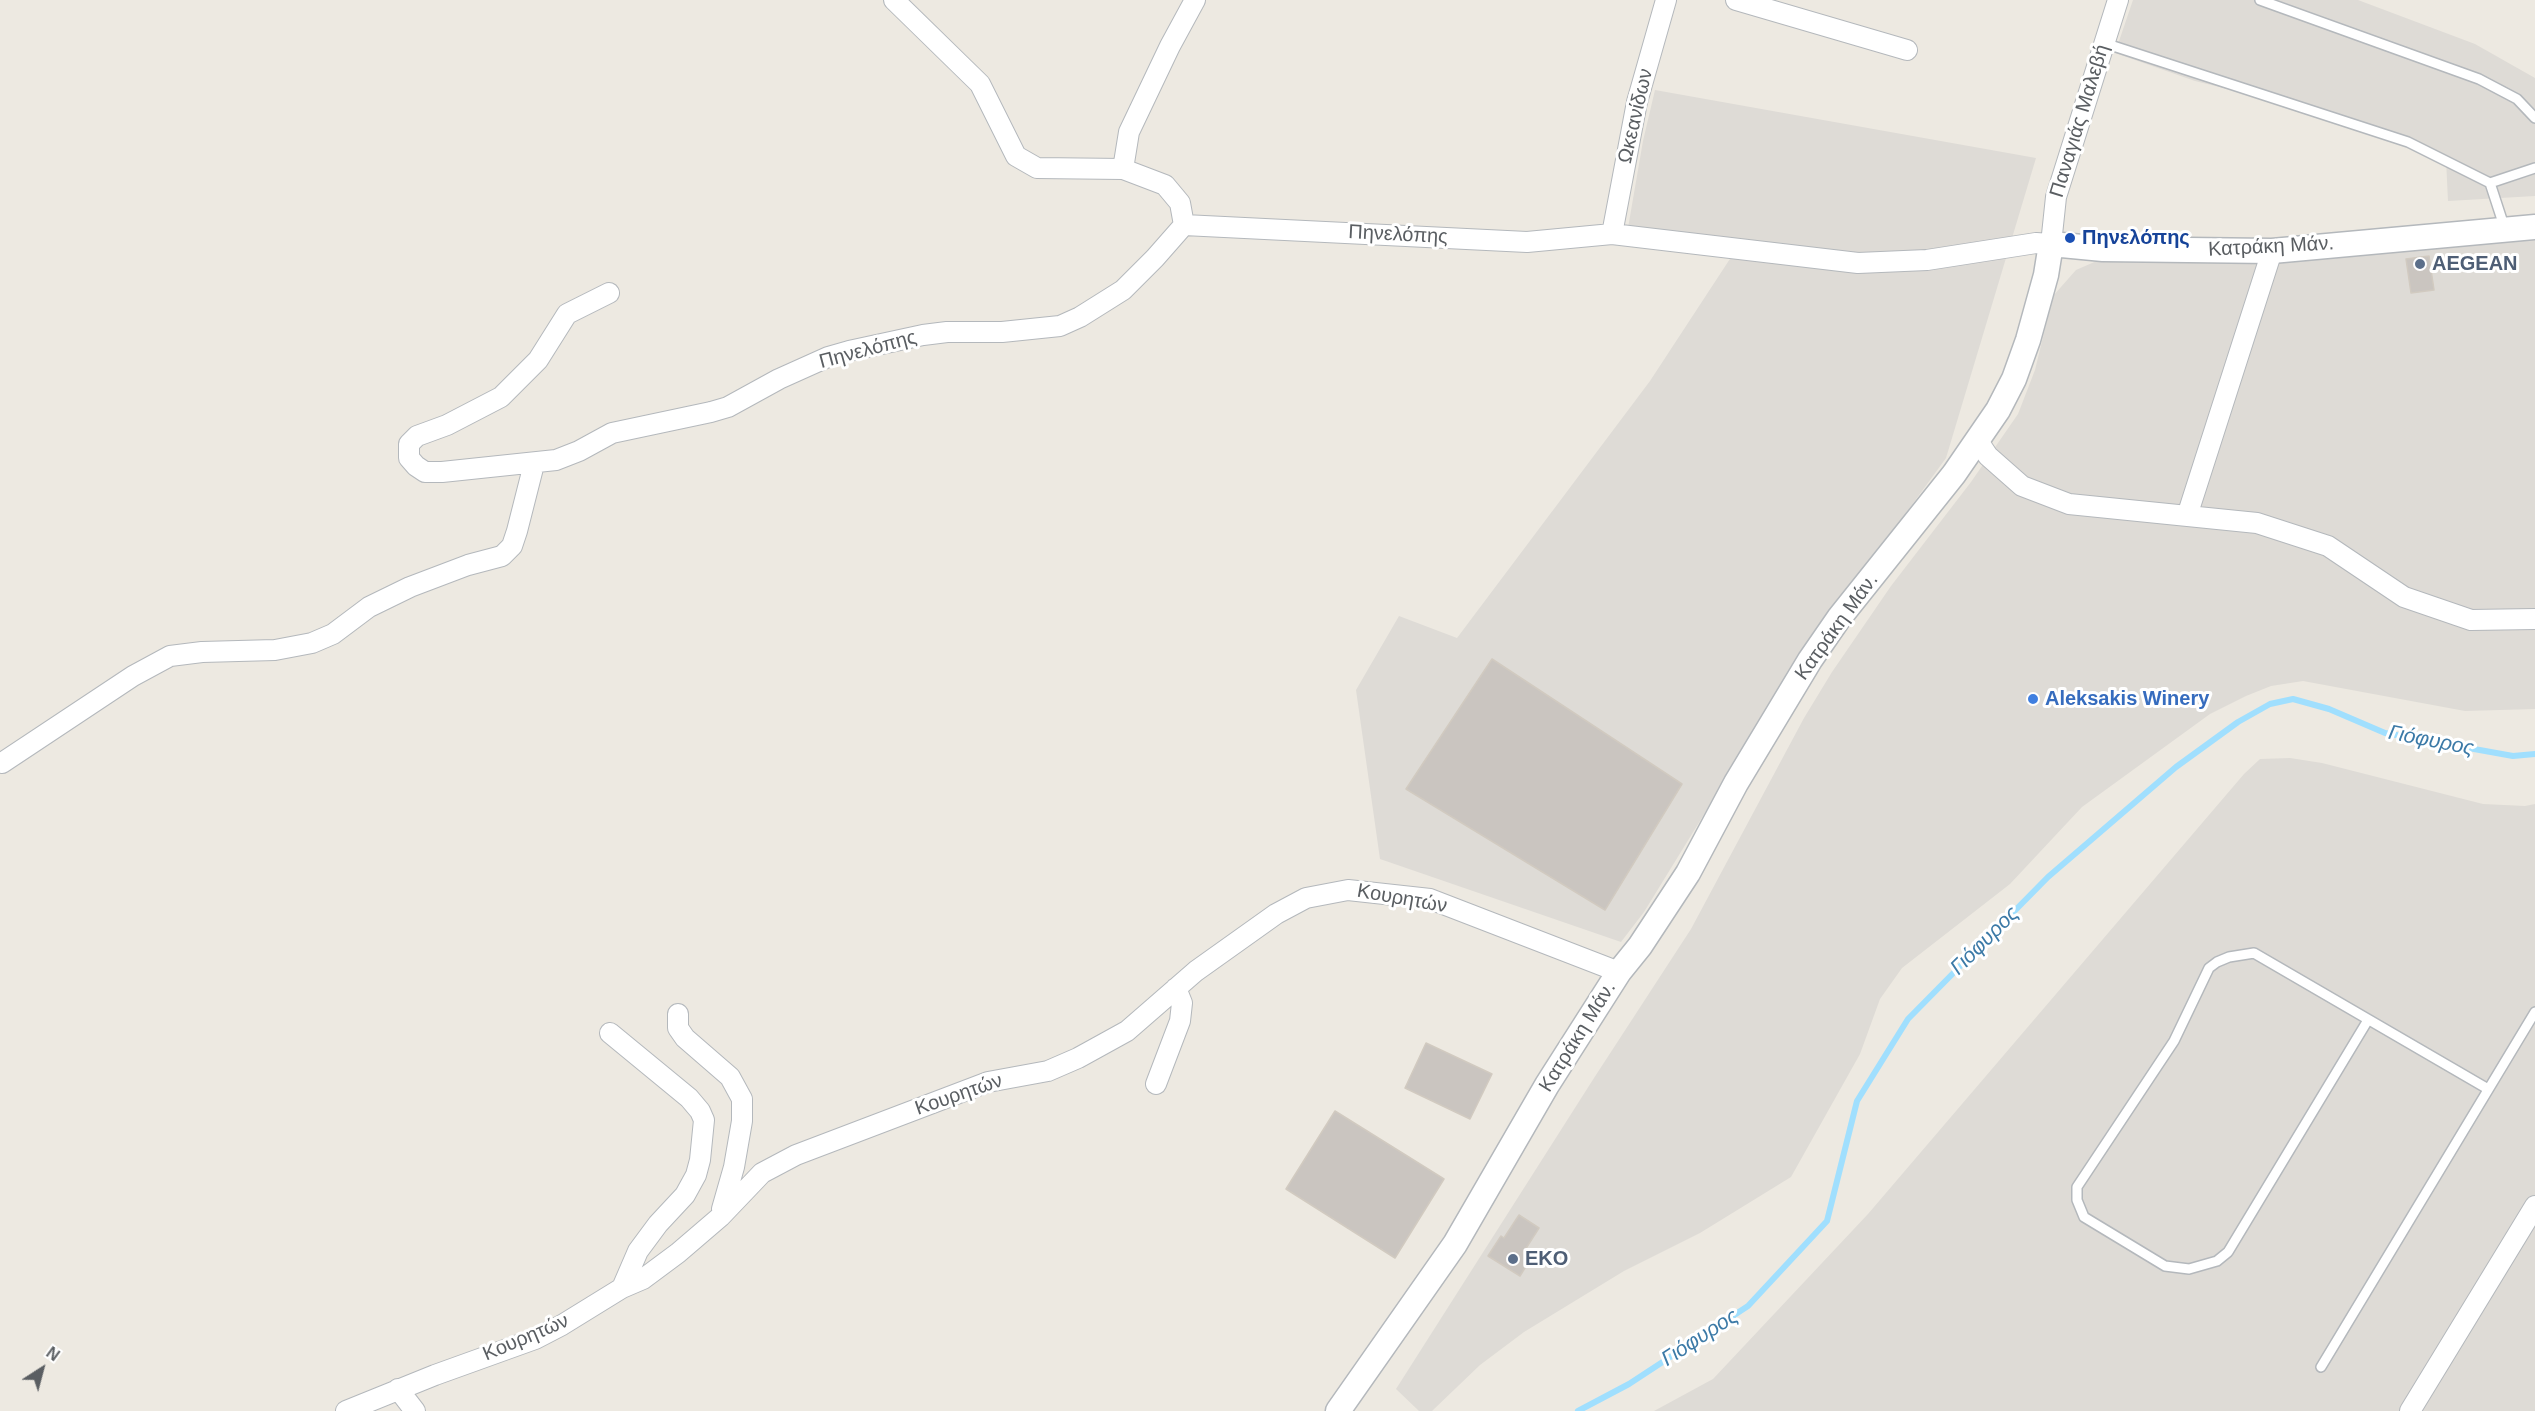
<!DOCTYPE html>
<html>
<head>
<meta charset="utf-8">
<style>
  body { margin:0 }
  #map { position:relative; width:2535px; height:1411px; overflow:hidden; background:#ede9e1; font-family:Arial,sans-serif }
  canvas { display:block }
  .north { position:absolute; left:12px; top:1339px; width:60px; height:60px; -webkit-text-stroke:4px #fff; paint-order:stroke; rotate:36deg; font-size:16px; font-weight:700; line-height:24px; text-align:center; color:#5a5e62 }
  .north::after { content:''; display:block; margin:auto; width:21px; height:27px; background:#5a5e62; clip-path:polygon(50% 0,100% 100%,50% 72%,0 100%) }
</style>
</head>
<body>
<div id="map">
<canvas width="2535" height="1411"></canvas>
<div class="north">N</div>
</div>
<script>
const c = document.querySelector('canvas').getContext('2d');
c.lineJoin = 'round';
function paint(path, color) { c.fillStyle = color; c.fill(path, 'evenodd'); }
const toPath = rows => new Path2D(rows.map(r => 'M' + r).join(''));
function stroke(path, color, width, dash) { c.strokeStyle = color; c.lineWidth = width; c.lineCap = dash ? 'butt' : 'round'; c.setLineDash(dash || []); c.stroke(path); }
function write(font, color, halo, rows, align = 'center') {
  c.font = font + ' Arial,sans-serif'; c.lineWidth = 6; c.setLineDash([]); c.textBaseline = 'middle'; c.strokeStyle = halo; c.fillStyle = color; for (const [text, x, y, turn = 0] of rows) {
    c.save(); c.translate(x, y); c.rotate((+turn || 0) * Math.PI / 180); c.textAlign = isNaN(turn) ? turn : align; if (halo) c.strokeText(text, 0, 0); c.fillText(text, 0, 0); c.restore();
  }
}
paint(toPath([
  [2133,0,2358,0,2475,44,2535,78,2535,196,2448,201,2446,159,2280,102,2195,81,2115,53],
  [1655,90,2036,158,1946,458,1797,663,1644,912,1621,942,1380,859,1356,690,1399,616,1457,638,1650,381,1743,239,1628,228,1643,141],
  [2535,240,2535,709,2465,711,2303,681,2271,686,2246,696,2210,714,2082,807,2010,884,1902,968,1880,999,1860,1054,1791,1177,1700,1233,1624,1271,1524,1332,1480,1365,1432,1411,1419,1411,1396,1389,1594,1078,1691,929,1804,718,1832,672,1891,586,1971,482,2018,414,2035,370,2053,296,2076,270,2099,260,2241,263],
  [2290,758,2322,763,2483,804,2525,806,2535,804,2535,1411,1654,1411,1713,1379,1868,1214,2244,774,2260,759]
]), '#dedbd6');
stroke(toPath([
  [1578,1411,1629,1384,1748,1306,1827,1221,1857,1101,1908,1019,2048,877,2176,767,2238,722,2270,704,2293,699,2329,709,2385,733,2513,756,2535,754]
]), '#a0dffe', 6);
const building = toPath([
  [2429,256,2434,290,2411,293,2406,259,2429,256],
  [1492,659,1682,784,1605,910,1406,789,1492,659],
  [1426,1043,1492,1074,1470,1119,1405,1088,1426,1043],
  [1335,1111,1444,1179,1395,1258,1286,1189,1335,1111],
  [1519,1215,1539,1228,1523,1253,1531,1258,1520,1276,1488,1256,1501,1236,1504,1238,1519,1215]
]);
paint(building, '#cac5c0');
stroke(building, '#d1cac0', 1.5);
const service = toPath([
  [2260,0,2479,79,2517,99,2535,118],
  [2104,43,2408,142,2490,183,2505,229],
  [2490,183,2535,168],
  [2368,1020,2228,1252,2217,1261,2189,1269,2165,1266,2084,1217,2077,1200,2077,1187,2174,1041,2209,968,2217,962,2229,957,2254,953,2488,1089],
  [2321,1367,2535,1012]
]);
const minor = toPath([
  [1736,0,1907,50],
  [1123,169,1129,132,1170,46,1195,0],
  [1184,225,1527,242,1612,234,1858,263,1927,260,2036,243,2051,244,2056,197,2118,0],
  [1612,234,1637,102,1666,0],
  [609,293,567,314,538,360,501,397,447,425,417,436,409,444,409,458,416,466,425,472,442,472,556,460,579,451,612,433,711,412,728,407,779,379,828,357,849,351,923,335,947,332,1002,332,1060,326,1080,317,1123,290,1155,258,1184,225,1180,203,1165,185,1123,169,1037,168,1016,156,980,84,894,0],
  [1978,441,1988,456,2022,486,2069,504,2257,523,2328,546,2404,597,2471,620,2535,619],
  [2187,516,2272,251],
  [2,763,133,676,170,656,202,652,275,650,312,643,333,634,369,607,410,587,468,565,502,556,512,546,517,531,534,464],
  [678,1014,678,1028,685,1038,730,1077,742,1099,742,1121,734,1167,722,1209],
  [610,1033,689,1098,700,1111,704,1120,700,1160,696,1175,685,1195,658,1224,638,1251,622,1288],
  [1156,1084,1180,1021,1182,1003,1176,988],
  [398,1389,415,1411],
  [346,1411,435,1375,535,1339,562,1325,622,1288,643,1279,678,1253,720,1217,762,1173,796,1155,988,1082,1048,1071,1078,1058,1127,1031,1196,971,1276,914,1306,898,1348,890,1430,899,1619,972],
  [2410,1411,2535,1206]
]);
const tertiary = toPath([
  [1338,1411,1455,1244,1547,1085,1619,972,1640,946,1688,873,1736,783,1810,660,1839,618,1954,474,1998,410,2014,379,2028,340,2046,275,2051,244,2103,249,2272,251,2535,227]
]);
stroke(service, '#b4b8bc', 12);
stroke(minor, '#b4b8bc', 22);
stroke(tertiary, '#b4b8bc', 27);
stroke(service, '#fff', 9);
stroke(minor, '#fff', 20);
stroke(tertiary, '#fff', 24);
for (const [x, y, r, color] of [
  [2070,238,6,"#1a4fb4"],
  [2420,264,6,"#5c6f8a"],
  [2033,699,6,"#3f7fe0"],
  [1513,1259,6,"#5c6f8a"]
]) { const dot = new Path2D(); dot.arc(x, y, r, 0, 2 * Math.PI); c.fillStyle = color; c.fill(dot); stroke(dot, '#fff', 2); }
write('20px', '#5a5e62', '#fff', [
  ["Ωκεανίδων",1636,116,-77],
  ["Παναγιάς Μαλεβή",2080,121,-73],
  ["Πηνελόπης",1398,235,3],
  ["Κατράκη Μάν.",2271,247,-3],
  ["Πηνελόπης",868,350,-15],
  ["Κατράκη Μάν.",1837,627,-54],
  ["Κουρητών",1402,899,10],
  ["Κατράκη Μάν.",1578,1037,-58],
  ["Κουρητών",959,1095,-19],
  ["Κουρητών",526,1338,-23]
]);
write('bold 20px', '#164399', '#fff', [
  ["Πηνελόπης",2082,238]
], 'left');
write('bold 20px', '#4e5e75', '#fff', [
  ["AEGEAN",2432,264],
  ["EKO",1525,1259]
], 'left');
write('bold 20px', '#366cbe', '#fff', [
  ["Aleksakis Winery",2045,699]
], 'left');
write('italic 21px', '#3c7aa7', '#fff', [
  ["Γιόφυρος",2431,741,11],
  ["Γιόφυρος",1985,941,-45],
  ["Γιόφυρος",1700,1338,-33]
]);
</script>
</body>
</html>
